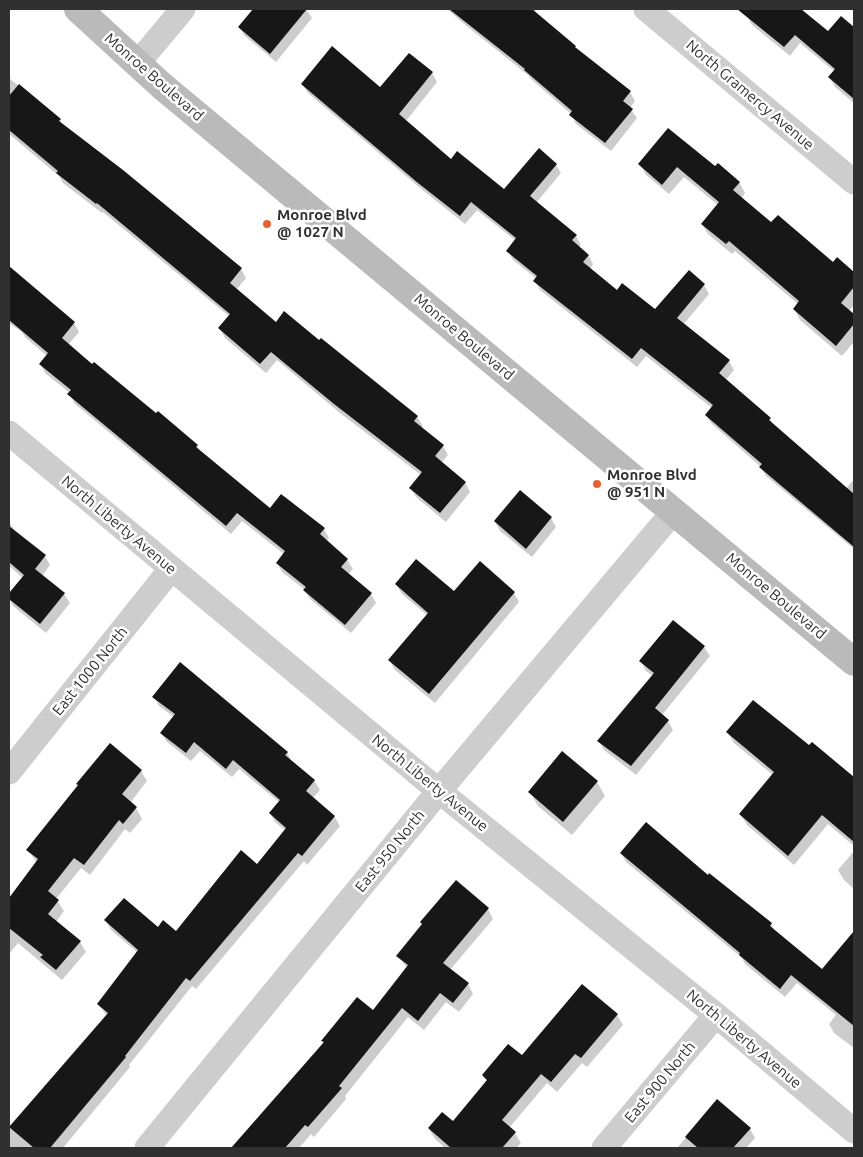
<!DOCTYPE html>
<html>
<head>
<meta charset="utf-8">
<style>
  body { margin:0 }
  #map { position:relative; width:863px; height:1157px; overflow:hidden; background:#fff; font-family:Ubuntu,sans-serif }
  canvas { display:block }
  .frame { position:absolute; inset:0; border:10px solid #303030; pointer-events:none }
</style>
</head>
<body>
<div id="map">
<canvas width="863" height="1157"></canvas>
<div class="frame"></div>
</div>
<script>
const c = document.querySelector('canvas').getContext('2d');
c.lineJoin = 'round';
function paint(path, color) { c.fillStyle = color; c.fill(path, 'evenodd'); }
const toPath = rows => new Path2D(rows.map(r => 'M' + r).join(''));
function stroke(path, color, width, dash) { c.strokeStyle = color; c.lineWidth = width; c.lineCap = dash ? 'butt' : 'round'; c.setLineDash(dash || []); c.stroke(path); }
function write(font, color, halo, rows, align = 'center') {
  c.font = font + ' Ubuntu,sans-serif'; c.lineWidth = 5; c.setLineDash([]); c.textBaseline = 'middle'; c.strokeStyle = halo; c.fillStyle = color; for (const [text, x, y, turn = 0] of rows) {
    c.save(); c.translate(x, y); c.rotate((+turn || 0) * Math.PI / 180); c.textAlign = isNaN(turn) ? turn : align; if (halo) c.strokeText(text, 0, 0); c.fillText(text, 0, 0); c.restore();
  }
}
paint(toPath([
  [255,9,306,9,312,18,276,62,245,36,239,27],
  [447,9,535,9,536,14,577,50,630,92,635,101,630,108,637,118,611,151,576,124,571,114,531,79,528,75,463,23],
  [741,9,799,9,828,33,841,18,854,29,854,103,835,87,829,77,834,71,800,43,790,56,752,25,747,16,748,14],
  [432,73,437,82,406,121,451,160,505,191,556,165,561,173,536,203,576,236,581,245,579,247,588,255,593,264,590,269,617,292,656,311,704,285,709,294,683,325,729,361,734,370,725,381,770,419,774,427,846,489,852,481,854,483,854,549,766,476,761,467,712,424,706,415,712,408,646,356,637,367,540,290,535,281,537,279,513,260,508,251,516,241,477,210,465,224,425,192,308,93,302,84,381,89],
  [9,78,60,120,62,125,241,269,246,278,236,290,276,323,417,417,423,426,421,428,443,446,448,455,441,463,465,482,470,492,446,522,416,497,411,488,421,475,340,413,277,360,266,373,225,338,220,329,230,317,103,212,102,213,63,183,59,176,9,134],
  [640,164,715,168,739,182,745,193,741,199,772,224,833,263,837,259,854,274,854,305,849,311,854,316,854,342,842,356,800,320,794,309,798,304,735,251,732,254,708,234,702,224,718,205,684,177,669,194,646,175],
  [9,270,74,323,79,332,68,345,197,446,201,452,270,510,324,529,329,538,326,542,347,560,353,569,348,574,371,594,376,603,351,633,310,599,304,589,282,572,277,563,284,554,242,521,231,534,74,403,70,393,46,374,40,364,47,356,25,337,22,332,9,323],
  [551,518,556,527,532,557,500,531,495,522],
  [9,522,16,533,45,556,50,565,42,576,64,594,70,603,46,633,13,606,9,599,9,595,23,578,9,566],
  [396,584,454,593,514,593,519,602,435,703,395,670,390,661,428,616,402,594],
  [674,621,704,647,710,656,662,715,668,721,673,730,636,775,604,750,599,741,653,676,646,671,641,661],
  [154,697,287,752,292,762,314,780,320,790,313,798,334,816,340,826,307,865,304,861,196,989,192,986,129,1065,130,1067,63,1148,9,1148,9,1130,107,1016,98,1004,138,953,111,930,106,921,176,933,257,866,286,831,275,822,270,813,279,802,239,769,232,777,200,751,191,761,167,742,161,733,174,717,159,706],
  [728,733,809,747,812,743,854,778,854,846,828,824,794,865,747,825,741,815,773,775,734,743],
  [141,771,147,781,130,803,136,808,142,819,130,833,125,829,90,875,81,868,56,899,64,911,56,922,80,942,86,952,62,980,18,943,9,954,9,900,37,863,28,850],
  [597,782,605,796,572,835,538,806,530,792],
  [854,851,854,889,844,880,838,870],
  [621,853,708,876,771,924,776,933,822,971,854,933,854,1048,834,1033,829,1024,836,1015,797,983,785,997,745,964,742,958,626,862],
  [488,909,493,919,450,970,468,984,473,994,459,1012,446,1002,424,1030,408,1017,345,1096,346,1099,314,1137,311,1134,299,1148,233,1148,324,1044,323,1041,373,1012,407,968,398,956],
  [617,1015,623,1025,587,1067,582,1063,557,1092,547,1083,509,1128,515,1133,521,1143,516,1148,445,1148,435,1139,429,1129,453,1122,487,1081,483,1075],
  [717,1101,750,1129,755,1138,746,1148,677,1148]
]), '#0003');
paint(toPath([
  [253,9,307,9,270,54,238,27],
  [449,9,532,9,576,46,575,47,631,91,623,101,633,109,605,143,569,115,572,111,524,70,525,69],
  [737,9,801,9,828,31,841,16,854,27,854,99,828,77,835,69,795,35,784,47],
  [332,46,380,87,409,53,433,72,399,114,451,159,457,151,504,189,539,148,557,164,530,196,577,235,572,240,589,255,583,262,617,290,622,283,655,309,689,270,705,284,677,318,730,360,719,373,771,418,769,420,854,494,854,547,759,467,762,464,705,415,713,405,641,348,632,359,533,281,537,276,506,251,516,238,471,202,460,216,418,183,301,84],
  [19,84,61,119,59,121,123,170,242,268,230,283,276,322,284,311,319,340,321,338,418,416,414,421,444,445,435,456,466,482,440,513,409,488,422,472,334,404,271,352,260,364,218,328,230,314,97,203,96,204,56,173,58,171,9,130,9,96],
  [668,128,715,166,718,163,740,182,733,190,771,222,778,215,833,262,837,257,854,272,854,287,841,303,854,314,854,324,836,346,793,309,799,301,729,241,726,244,701,224,719,202,677,167,662,185,638,164],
  [9,266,75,322,62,338,92,364,94,362,156,413,158,411,198,445,196,447,270,508,281,494,325,528,320,534,348,559,341,567,372,593,345,625,303,590,306,587,276,563,285,551,237,513,226,526,67,394,71,390,39,364,48,353,9,320],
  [520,490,552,517,526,549,494,521],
  [9,526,46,555,35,569,65,593,40,624,9,599,9,593,24,575,9,562],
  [416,559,454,591,480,561,515,592,429,694,388,660,428,613,395,584],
  [673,620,705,646,655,708,669,720,631,766,597,741,654,673,639,661],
  [180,662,288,752,285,755,315,780,306,791,335,816,302,856,298,853,190,981,186,978,125,1056,126,1057,50,1148,34,1148,9,1127,108,1013,97,1004,138,950,104,920,124,898,158,927,163,920,176,931,241,850,257,864,286,828,269,813,280,800,233,760,226,769,194,742,186,753,160,733,175,714,152,697],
  [753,700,809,745,812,742,854,777,854,842,822,815,788,856,739,814,774,772,726,732],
  [110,743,142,770,122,794,137,807,123,824,119,820,84,865,74,858,48,891,59,900,48,914,81,941,56,970,40,957,43,955,9,928,9,898,38,859,26,850,78,785,76,784],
  [562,751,598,781,563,822,528,792],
  [646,822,708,875,709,873,772,923,770,926,822,969,854,931,854,1026,791,975,780,989,739,955,740,953,620,853],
  [456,880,489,908,443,963,469,983,453,1003,440,993,418,1021,402,1008,339,1086,342,1088,308,1127,305,1125,285,1148,231,1148,324,1042,321,1041,357,997,373,1010,408,965,396,956,422,924,420,922],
  [582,984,618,1014,581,1058,575,1054,551,1082,541,1074,502,1120,516,1132,502,1148,451,1148,428,1128,442,1112,453,1121,487,1080,482,1075,508,1044,522,1055],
  [717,1099,751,1128,733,1148,698,1148,685,1137]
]), '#171717');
stroke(toPath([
  [646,9,854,182],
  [137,64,183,9],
  [9,433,439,791,716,1015,854,1131],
  [9,772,171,569],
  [147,1148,439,791,674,511],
  [604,1148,716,1015]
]), '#cdcdcd', 25);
stroke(toPath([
  [78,9,162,86,854,662]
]), '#bababa', 28);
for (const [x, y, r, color] of [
  [267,224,5,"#e76032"],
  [597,484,5,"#e76032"]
]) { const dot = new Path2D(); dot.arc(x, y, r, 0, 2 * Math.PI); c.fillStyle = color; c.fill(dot); stroke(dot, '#fff', 2); }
write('15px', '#303030', '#fff', [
  ["Monroe Boulevard",154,77,41],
  ["North Gramercy Avenue",750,95,40],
  ["Monroe Boulevard",464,337,40],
  ["North Liberty Avenue",119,525,40],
  ["Monroe Boulevard",776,596,40],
  ["East 1000 North",90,671,-51],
  ["North Liberty Avenue",430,783,39],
  ["East 950 North",390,851,-51],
  ["North Liberty Avenue",744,1039,40],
  ["East 900 North",660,1082,-50]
]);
write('bold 15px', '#303030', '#fff', [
  ["Monroe Blvd",277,215],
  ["@ 1027 N",277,232],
  ["Monroe Blvd",607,475],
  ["@ 951 N",607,492]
], 'left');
</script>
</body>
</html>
